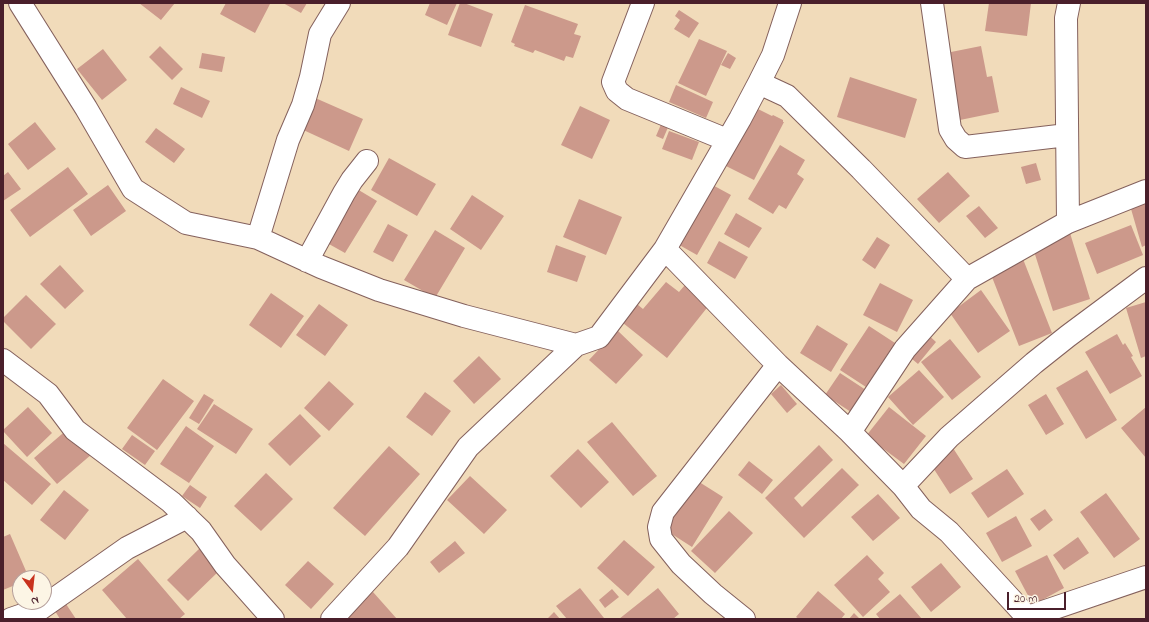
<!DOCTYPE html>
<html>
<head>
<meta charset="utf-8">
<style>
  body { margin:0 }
  #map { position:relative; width:1149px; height:622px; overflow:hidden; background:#f1dbba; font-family:"Indie Flower",sans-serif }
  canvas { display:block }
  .frame { position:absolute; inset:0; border:4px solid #4a1f2b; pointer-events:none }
  .north { position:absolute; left:12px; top:570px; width:40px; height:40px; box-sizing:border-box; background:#fcf5e5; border:1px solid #b59f9b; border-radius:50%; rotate:165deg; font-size:11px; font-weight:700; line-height:16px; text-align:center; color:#4a1f2b }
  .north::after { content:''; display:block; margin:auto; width:14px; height:18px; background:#c8321e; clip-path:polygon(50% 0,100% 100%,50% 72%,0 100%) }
  .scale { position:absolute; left:1007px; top:592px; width:59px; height:18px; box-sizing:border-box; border:2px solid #4a1f2b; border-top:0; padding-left:5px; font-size:12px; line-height:14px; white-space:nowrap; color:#4a1f2b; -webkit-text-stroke:3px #fcf5e5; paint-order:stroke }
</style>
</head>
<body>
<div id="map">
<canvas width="1149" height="622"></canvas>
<div class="frame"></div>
<div class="north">N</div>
<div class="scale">20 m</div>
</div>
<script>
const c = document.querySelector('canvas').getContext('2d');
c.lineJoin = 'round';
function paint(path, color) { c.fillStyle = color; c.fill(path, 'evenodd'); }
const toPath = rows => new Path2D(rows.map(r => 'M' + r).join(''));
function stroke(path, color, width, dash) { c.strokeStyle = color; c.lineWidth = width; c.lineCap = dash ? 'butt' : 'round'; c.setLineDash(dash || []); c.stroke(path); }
paint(toPath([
  [139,3,175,3,161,20],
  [226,3,268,3,270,4,255,33,220,14],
  [283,3,307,3,301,13],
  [430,3,457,3,447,25,425,15],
  [460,3,464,3,493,14,481,47,448,35],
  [989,3,1031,3,1027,36,985,31],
  [525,5,578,24,574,34,581,36,573,58,566,56,564,61,535,50,533,53,514,46,515,44,511,42],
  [679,10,699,23,689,38,674,29,680,20,675,16],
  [699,39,727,51,706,96,678,83],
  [160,46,183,69,172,80,149,57],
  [981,46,987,77,992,76,999,112,960,120,946,53],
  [103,49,127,80,102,100,77,69],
  [202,53,225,57,222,72,199,68],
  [728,53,736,58,730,69,721,65],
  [850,77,917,99,905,138,837,117],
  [676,85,713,102,706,118,669,102],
  [181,87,210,101,202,118,173,104],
  [313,97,363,119,349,151,299,128],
  [580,106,610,120,592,159,561,145],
  [754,107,772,116,773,115,783,120,783,122,784,122,754,180,724,165],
  [35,122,56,149,28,170,8,144],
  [662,122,669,125,663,139,656,136],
  [156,128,185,149,174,163,145,142],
  [669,131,699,142,692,160,662,149],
  [780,145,805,160,797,174,804,179,786,209,779,205,773,214,748,199],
  [389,158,436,184,417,216,371,190],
  [1036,163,1041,180,1026,184,1021,167],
  [68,167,88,194,30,237,10,210],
  [8,172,21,189,3,201,3,176],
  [948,172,970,196,939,223,917,199],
  [707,182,731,195,697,255,674,242],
  [108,185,126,211,91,236,73,210],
  [352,186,377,201,345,253,320,239],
  [472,195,504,216,481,250,450,229],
  [1146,197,1146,245,1142,247,1129,202],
  [579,199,622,217,606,255,563,237],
  [979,206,998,228,985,238,966,216],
  [736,213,762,228,749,248,724,234],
  [388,224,408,235,393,262,373,252],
  [1131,225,1143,255,1097,274,1085,243],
  [435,230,465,248,435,298,404,280],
  [1070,233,1090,299,1053,311,1032,245],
  [877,237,890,245,875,269,862,260],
  [719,241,748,257,735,279,707,263],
  [556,245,586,256,577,282,547,272],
  [1023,259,1052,333,1019,346,990,272],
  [60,265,84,291,65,309,40,284],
  [666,282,679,292,685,285,710,304,667,358,618,319,632,300,643,309],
  [880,283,913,300,897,332,863,315],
  [981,290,1010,331,978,353,950,313],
  [271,293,304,316,281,348,249,325],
  [26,295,56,324,31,349,3,321,3,318],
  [1146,302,1146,356,1141,358,1126,308],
  [319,304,348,325,325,356,296,335],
  [817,325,848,344,831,372,800,353],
  [869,326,895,343,866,387,840,370],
  [617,330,643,355,616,384,589,360],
  [924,331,936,342,918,364,905,353],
  [1117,334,1123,345,1125,343,1133,356,1131,357,1142,376,1110,394,1085,352],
  [950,339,981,377,952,400,921,362],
  [479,356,501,379,474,404,453,381],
  [919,370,944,397,913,425,888,397],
  [1087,370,1117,420,1086,439,1056,388],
  [840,373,869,392,854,414,825,395],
  [163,379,194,401,157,450,127,428],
  [329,381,354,404,329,431,304,408],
  [781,385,797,404,787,413,771,394],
  [425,392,451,411,432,436,406,417],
  [204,394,214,400,199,424,189,418],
  [1046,394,1064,424,1046,435,1028,405],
  [214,404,253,429,236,454,197,429],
  [28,407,52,433,27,457,3,431,3,430],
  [889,407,926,436,904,464,866,436],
  [1146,407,1146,458,1121,428],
  [300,414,321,436,290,466,268,444],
  [612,422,657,476,633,496,587,442],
  [186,426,214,446,189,483,160,464],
  [69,428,92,454,57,484,34,458],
  [132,435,155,451,145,465,122,449],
  [3,443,51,484,32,505,3,480],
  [819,445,833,460,794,498,802,507,842,468,859,485,804,538,765,498],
  [389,446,420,474,365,536,333,508],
  [953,448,973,479,950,494,930,463],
  [578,449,609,482,581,508,550,476],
  [749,461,773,480,762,494,738,475],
  [1007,469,1024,494,988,518,971,493],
  [266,473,293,499,261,531,234,506],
  [470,476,507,510,484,534,447,500],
  [696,480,723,497,692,547,664,529],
  [190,485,207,497,200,508,182,496],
  [64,490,89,510,65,540,40,520],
  [1106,493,1140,539,1114,558,1080,512],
  [878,494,900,518,873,541,851,517],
  [1045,509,1053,520,1039,531,1030,519],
  [729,511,753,533,715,573,691,551],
  [1016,516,1032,546,1002,562,986,533],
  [10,534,29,578,20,578,20,583,3,590,3,537],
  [1078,537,1089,553,1064,570,1053,555],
  [624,540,655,567,628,596,597,568],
  [455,541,465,553,439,573,430,562],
  [200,548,221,569,188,601,167,580],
  [867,555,884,573,878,579,890,592,863,617,834,585],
  [1047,555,1064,588,1033,605,1015,571],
  [138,559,185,614,179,619,127,619,102,590],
  [308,561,334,584,311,609,285,585],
  [941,563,961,587,931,612,911,587],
  [580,588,604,618,603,619,567,619,556,606],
  [658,588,679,614,673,619,619,619],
  [612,589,619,597,605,608,599,600],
  [818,591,845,614,841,619,799,619,796,617],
  [373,592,397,619,343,619],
  [900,594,922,619,880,619,876,614],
  [66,604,76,619,60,619,55,611],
  [554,612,560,619,547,619],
  [854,613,860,619,849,619]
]), '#cc998b');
const street = toPath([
  [20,3,86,108,133,189,186,223,258,238],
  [339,3,320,34,311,77,303,105,288,140,258,238,321,267,379,290,464,316,576,345,599,337,665,249,740,119,759,83,787,96,861,169,967,279],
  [643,3,613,82,617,91,627,99,727,140],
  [932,3,950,129,956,139,965,147,1067,135],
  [759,83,773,55,790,3],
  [1068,222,1066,18,1069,3],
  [665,249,778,365,850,432,903,486],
  [307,261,344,193,352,180,367,161],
  [3,360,48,394,75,430,171,502,201,531,225,565,273,619],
  [850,432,905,349,967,279,1068,222,1146,191],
  [1028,617,1146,577],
  [11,619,40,609,127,548,187,517],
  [332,619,398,547,468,447,576,345],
  [744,619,713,594,681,564,661,539,659,527,663,512,778,365],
  [1029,619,949,532,921,509,903,486,949,437,1034,363,1068,336,1146,278]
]);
stroke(street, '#84615d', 24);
stroke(street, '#fff', 22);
</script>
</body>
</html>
